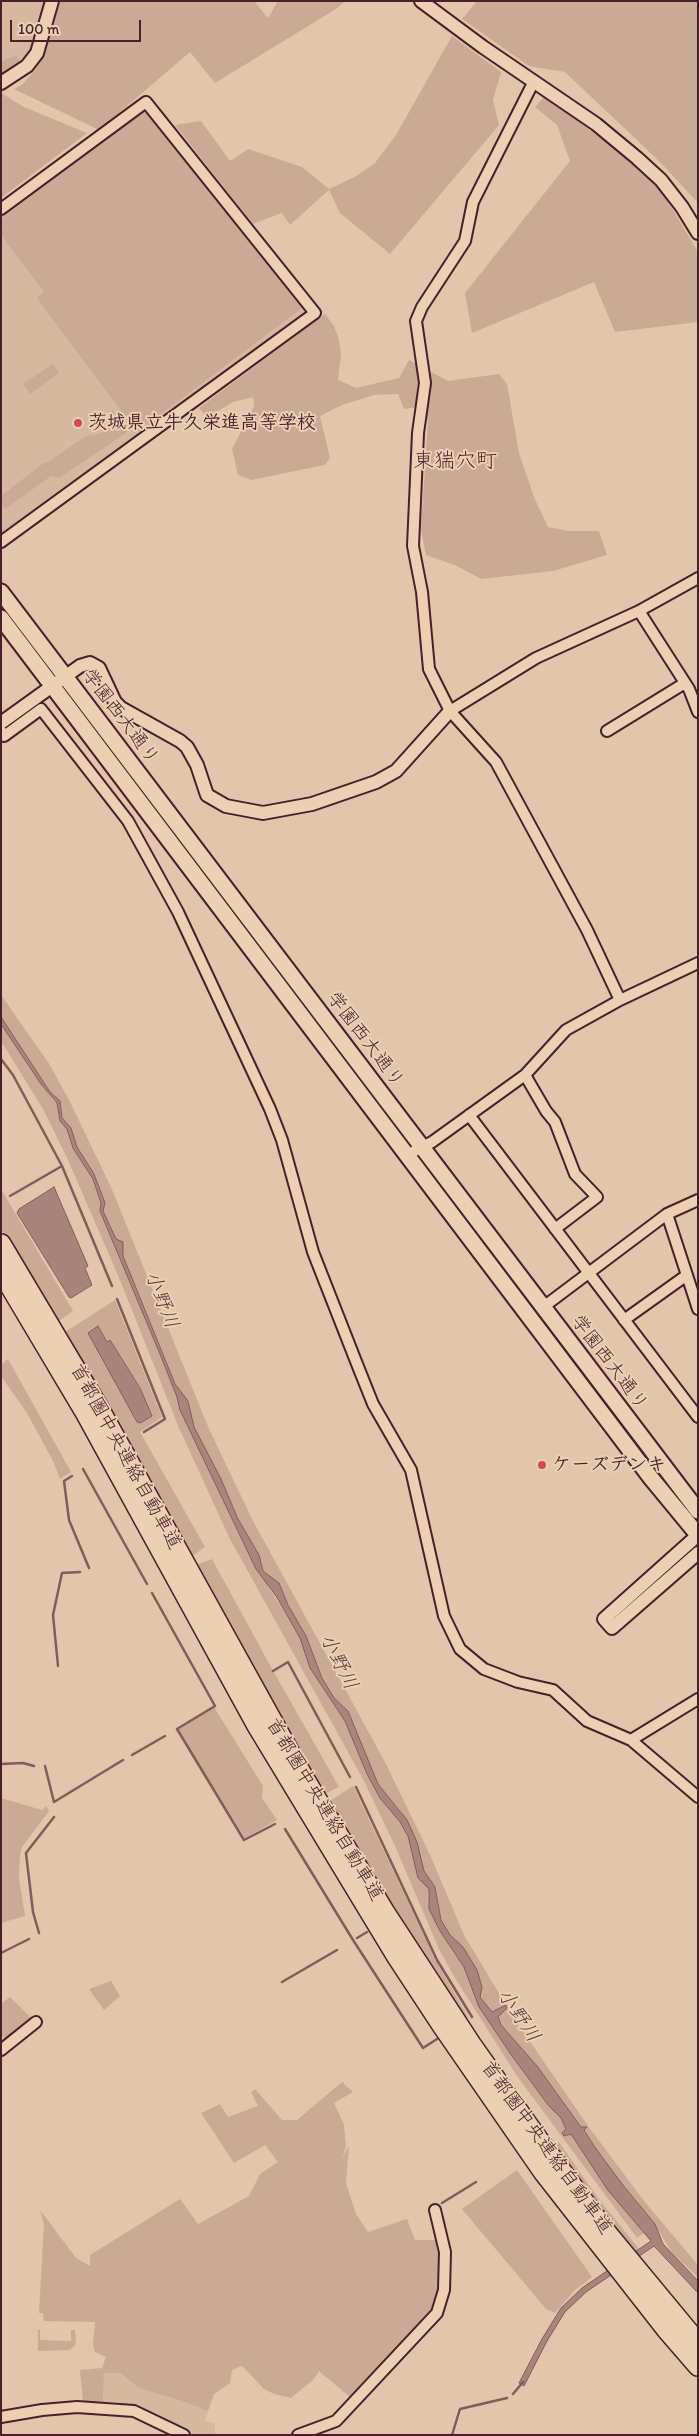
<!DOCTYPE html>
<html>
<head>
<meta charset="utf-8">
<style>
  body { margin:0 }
  #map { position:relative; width:699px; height:2436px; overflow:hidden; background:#e2c6ab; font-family:Itim,sans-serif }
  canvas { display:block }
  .frame { position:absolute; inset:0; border:2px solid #4a1f2b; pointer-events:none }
  .scale { position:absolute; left:10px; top:20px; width:131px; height:22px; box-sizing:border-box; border:2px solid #4a1f2b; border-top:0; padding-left:6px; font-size:15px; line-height:18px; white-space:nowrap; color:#4a1f2b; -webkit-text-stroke:4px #ecd0b3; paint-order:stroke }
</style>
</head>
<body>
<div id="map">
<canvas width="699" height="2436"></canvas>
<div class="frame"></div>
<div class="scale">100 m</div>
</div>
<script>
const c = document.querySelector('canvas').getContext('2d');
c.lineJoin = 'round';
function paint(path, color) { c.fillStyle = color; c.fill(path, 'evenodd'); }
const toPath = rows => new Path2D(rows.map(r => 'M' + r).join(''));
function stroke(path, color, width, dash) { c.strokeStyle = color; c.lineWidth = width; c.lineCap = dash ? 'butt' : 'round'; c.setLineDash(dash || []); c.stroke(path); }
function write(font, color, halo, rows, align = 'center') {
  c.font = font + ' Itim,"Klee One",sans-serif'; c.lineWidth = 4; c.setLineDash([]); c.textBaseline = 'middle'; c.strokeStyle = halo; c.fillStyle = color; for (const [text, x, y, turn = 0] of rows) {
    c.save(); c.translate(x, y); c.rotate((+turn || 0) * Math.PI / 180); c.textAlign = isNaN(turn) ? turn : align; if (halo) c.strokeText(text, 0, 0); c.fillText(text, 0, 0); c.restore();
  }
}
paint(toPath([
  [1,1,47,1,32,51,27,58,1,78],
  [143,110,150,112,309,311,1,536,1,214],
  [104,2373,122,2373,139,2388,182,2401,208,2411,205,2421,215,2423,215,2435,192,2435,134,2409,103,2405]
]), '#d5b8a0');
paint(toPath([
  [60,1,254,1,268,18,278,1,345,1,336,9,215,83,190,52,99,130,14,89,23,84,37,67,47,45],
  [477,1,698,1,698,203,660,162,565,72,529,66,462,19],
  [452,36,501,72,493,100,499,125,390,254,340,213,329,190,290,225,282,213,253,224,175,125,201,121,230,161,248,149,302,167,329,189,355,177,375,163,396,135],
  [16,56,21,62,1,76,1,63,9,58],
  [1,93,24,107,87,133,1,198],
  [545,96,632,162,663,193,698,252,698,322,615,332,594,282,472,333,465,293,570,161,557,125,535,107],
  [143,112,150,115,302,308,137,432,39,301,37,297,44,292,1,235,1,219],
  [325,314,334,326,339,340,341,354,338,380,356,388,399,378,409,360,448,381,499,374,507,384,519,453,534,497,548,527,569,531,599,531,607,555,553,571,481,579,457,566,426,555,421,529,428,422,423,406,404,409,398,394,374,395,342,405,320,416,330,458,325,465,251,480,238,475,232,449,254,406,253,397,233,402,207,418,199,408],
  [53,364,59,373,30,394,23,384],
  [112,410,126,429,126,433,59,478,51,476,5,509,1,502,1,496,45,462,47,463,86,436,100,434,109,427],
  [74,700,393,1118,397,1131,104,744],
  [1,995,50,1065,70,1102,111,1187,209,1429,253,1521,385,1762,431,1857,464,1935,506,2005,492,2012,480,1997,480,1992,441,1920,436,1888,424,1871,417,1842,399,1809,378,1784,348,1711,334,1698,322,1678,306,1636,288,1605,279,1583,263,1571,259,1555,238,1519,221,1479,194,1427,188,1401,175,1384,123,1256,123,1242,116,1239,103,1211,105,1203,74,1140,71,1128,62,1118,60,1101,50,1092,4,1023,1,1017],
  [1,1024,53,1100,57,1103,60,1121,67,1128,73,1148,93,1179,101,1203,100,1211,160,1354,177,1397,180,1410,249,1555,300,1638,310,1668,345,1721,367,1774,380,1798,400,1822,408,1836,418,1878,429,1889,428,1900,450,1947,464,1967,479,2007,512,2056,549,2106,561,2118,566,2129,564,2136,571,2134,644,2233,637,2238,517,2076,455,1978,439,1949,395,1846,364,1781,230,1539,179,1428,120,1280,68,1160,43,1109,1,1041],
  [418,1154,424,1158,639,1442,655,1471,684,1508,681,1509,676,1502,434,1184,427,1167],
  [1,1189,73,1311,56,1323,1,1229],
  [115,1300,162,1417,140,1432,205,1547,191,1557,65,1332],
  [98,1326,108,1342,110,1340,140,1387,152,1416,137,1422,120,1387],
  [8,1359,71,1472,60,1479,53,1461,27,1413,1,1376,1,1365],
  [212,1559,271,1667,339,1787,324,1794,312,1777,304,1755,275,1710,193,1566],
  [214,1707,263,1786,262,1798,277,1820,245,1838,178,1730],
  [353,1786,436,1961,468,2017,466,2018,432,1965,418,1949,361,1857,330,1801],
  [1,1798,42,1810,46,1806,49,1811,22,1847,20,1855,19,1879,25,1916,1,1923],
  [111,1981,120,1996,104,2010,89,1989],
  [10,1997,33,2020,6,2041,1,2034,1,2004],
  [507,2008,588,2126,644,2201,698,2265,698,2277,673,2254,653,2222,607,2166,584,2130,586,2127,581,2127,537,2066,501,2025,498,2017],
  [342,2082,353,2092,334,2103,344,2125,346,2146,342,2159,349,2145,346,2183,356,2214,368,2232,407,2219,415,2240,440,2240,440,2289,434,2309,351,2398,319,2371,313,2380,291,2398,274,2394,264,2389,242,2366,232,2370,230,2383,214,2394,208,2411,182,2401,139,2388,121,2373,104,2373,103,2405,83,2402,80,2370,102,2368,106,2357,95,2352,93,2344,95,2322,44,2321,43,2313,39,2313,44,2224,40,2210,76,2258,90,2266,90,2255,180,2199,198,2224,249,2196,260,2174,278,2162,265,2145,234,2163,201,2113,220,2104,228,2117,258,2106,251,2092,255,2089,282,2120,297,2120],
  [559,2142,598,2198,639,2249,635,2252,582,2184,555,2145],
  [517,2170,592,2277,575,2290,555,2313,546,2309,462,2209],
  [38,2329,40,2330,40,2340,71,2341,71,2330,75,2330,76,2341,74,2347,69,2350,38,2351]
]), '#c9aa95');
const water = toPath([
  [1,1017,50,1092,60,1101,62,1118,71,1128,77,1147,94,1174,105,1203,103,1211,116,1239,123,1242,123,1256,175,1384,188,1401,194,1427,221,1479,238,1519,259,1555,263,1571,279,1583,288,1605,306,1636,322,1678,334,1698,348,1711,378,1784,407,1820,417,1842,424,1871,435,1887,441,1920,450,1935,463,1947,477,1970,482,1987,480,1997,492,2012,506,2005,507,2008,498,2017,501,2025,537,2066,581,2127,587,2127,584,2130,594,2146,622,2184,655,2224,663,2244,698,2281,698,2293,654,2246,586,2292,565,2312,547,2341,524,2386,519,2383,542,2339,561,2308,582,2288,651,2241,607,2189,571,2134,564,2136,562,2133,566,2129,561,2118,549,2106,512,2056,479,2007,464,1967,440,1931,429,1909,429,1889,418,1878,408,1836,400,1822,380,1798,367,1774,345,1721,310,1668,300,1638,276,1596,256,1569,180,1410,177,1397,160,1354,100,1211,101,1203,93,1179,73,1148,67,1129,60,1121,57,1103,41,1084,1,1024,1,1017],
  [54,1187,88,1266,85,1268,92,1285,71,1298,69,1297,17,1213,19,1209,54,1187],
  [98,1326,107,1342,110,1340,140,1388,152,1416,140,1423,137,1422,88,1333,98,1326]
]);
paint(water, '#a7857a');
stroke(water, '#825c5a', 1);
stroke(toPath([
  [1,1059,13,1075,62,1166,112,1286],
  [10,1196,62,1166],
  [117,1299,165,1419,144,1432],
  [83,1469,147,1584],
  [72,1476,64,1481,69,1520,89,1568],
  [152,1593,215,1706,177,1729,244,1840,275,1824],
  [58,1666,53,1615,62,1573,80,1572],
  [273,1671,288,1662,350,1777],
  [132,1755,165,1736],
  [1,1764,23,1763,34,1766],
  [45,1766,54,1802,123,1760],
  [356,1787,437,1960,472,2017],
  [285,1829,353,1940,423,2048,437,2039],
  [39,1933,33,1912,26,1853,54,1817],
  [357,1938,367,1932],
  [1,1953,29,1939],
  [282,1982,337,1950],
  [442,2203,476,2182],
  [513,2394,523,2382],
  [452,2435,460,2409,507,2398]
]), '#825c5a', 2.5);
const minor = toPath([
  [534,81,473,202,465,241,422,307,416,321,425,383,418,433,413,546,422,592,429,669,450,711,496,762,587,930,620,1000],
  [1,209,146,102,315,313,1,542],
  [639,611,689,689,698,712],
  [450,711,536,658,639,611,698,578],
  [1,731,4,736,41,709,128,821,178,912,270,1109,282,1140,313,1252,357,1364,373,1404,411,1470,444,1616,460,1649,484,1669,518,1682,553,1690,587,1721,631,1740,698,1797],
  [607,731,685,683],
  [525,1075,546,1111,555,1122,575,1174,597,1197,555,1229],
  [469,1115,698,1417],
  [407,1155,432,1142,525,1075,566,1030,620,1000,698,963],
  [667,1214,698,1309],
  [542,1308,667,1214,698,1200],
  [624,1320,687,1275],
  [631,1740,698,1699],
  [1,2050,36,2022],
  [1,2417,42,2410,77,2407,134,2411,184,2435],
  [298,2435,336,2421,437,2313,444,2290,445,2252,435,2210]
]);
const tertiary = toPath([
  [421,1,483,47,596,124,637,158,661,180,682,207,698,233],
  [1,83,27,66,37,53,52,1],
  [1,723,80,666,90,663,99,668,115,702,121,708,180,741,187,747,197,765,207,795,226,806,263,813,312,804,376,782,396,771,450,711],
  [698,1535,604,1619,612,1628,698,1553]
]);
const secondary = toPath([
  [1,592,698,1511],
  [1,618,651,1478,698,1535]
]);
const motorway = toPath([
  [1,1244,100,1410,304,1778,384,1911,471,2044,538,2139,607,2233,698,2343],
  [1,1271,86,1414,256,1724,397,1957,441,2024,544,2173,666,2329,698,2366]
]);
stroke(minor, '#4a1f2b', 14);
stroke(tertiary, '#4a1f2b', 16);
stroke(secondary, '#4a1f2b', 19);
stroke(motorway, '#4a1f2b', 22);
stroke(minor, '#ecd0b3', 10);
stroke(tertiary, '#ecd0b3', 12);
stroke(secondary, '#ecd0b3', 15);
stroke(motorway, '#ecd0b3', 19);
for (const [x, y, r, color] of [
  [78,423,5,"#d1495b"],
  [542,1465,5,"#d1495b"]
]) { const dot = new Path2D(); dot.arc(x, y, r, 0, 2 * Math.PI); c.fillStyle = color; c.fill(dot); stroke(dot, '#ecd0b3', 2); }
write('bold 19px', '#4a1f2b', '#ecd0b3', [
  ["茨城県立牛久栄進高等学校",88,423],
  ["ケーズデンキ",552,1465]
], 'left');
write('19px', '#4a1f2b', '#ecd0b3', [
  ["学園西大通り",120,717,53],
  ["学園西大通り",365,1040,53],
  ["学園西大通り",609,1363,53],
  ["首都圏中央連絡自動車道",125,1457,61],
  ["首都圏中央連絡自動車道",324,1810,59],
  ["首都圏中央連絡自動車道",546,2148,54]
]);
write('italic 20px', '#61383f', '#ecd0b3', [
  ["小野川",161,1300,68],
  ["小野川",338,1662,63],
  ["小野川",518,2016,56]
]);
write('21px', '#4a1f2b', '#ecd0b3', [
  ["東猯穴町",455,462]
]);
</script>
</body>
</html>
